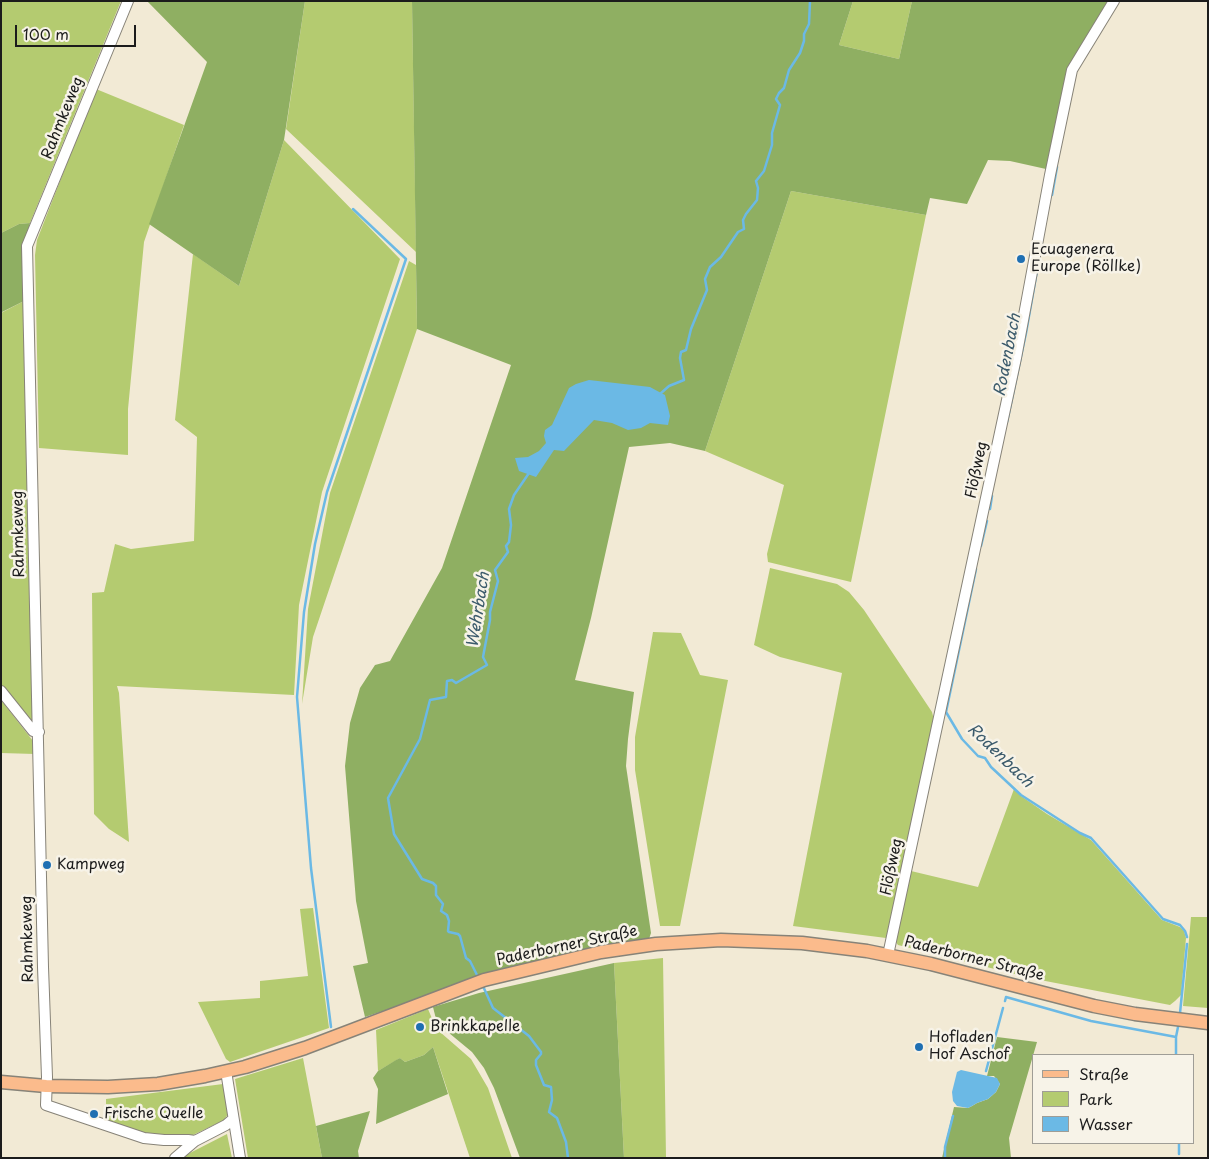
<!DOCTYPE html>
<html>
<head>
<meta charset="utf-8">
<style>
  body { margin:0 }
  #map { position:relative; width:1209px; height:1159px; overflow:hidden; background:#f2ead5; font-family:"Playpen Sans",sans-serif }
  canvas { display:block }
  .frame { position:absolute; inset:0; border:2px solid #1c1c1c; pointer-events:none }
  .legend { position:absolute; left:1032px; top:1054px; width:162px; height:90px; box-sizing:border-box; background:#f7f3e8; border:1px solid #9f9d96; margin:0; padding:6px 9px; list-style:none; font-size:15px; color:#1c1c1c }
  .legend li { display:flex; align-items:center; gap:10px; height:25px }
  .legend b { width:25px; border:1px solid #9f9d96 }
  .scale { position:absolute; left:15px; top:25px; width:121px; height:22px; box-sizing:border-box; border:2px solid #1c1c1c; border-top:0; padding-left:6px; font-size:15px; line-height:18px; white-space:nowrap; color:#1c1c1c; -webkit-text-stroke:4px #f7f3e8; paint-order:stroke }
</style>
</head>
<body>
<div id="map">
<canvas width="1209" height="1159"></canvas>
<div class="frame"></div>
<ul class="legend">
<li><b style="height:6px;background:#fbbb8c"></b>Straße</li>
<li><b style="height:14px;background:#b4cb70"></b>Park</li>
<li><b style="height:14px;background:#6bb9e5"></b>Wasser</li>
</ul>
<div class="scale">100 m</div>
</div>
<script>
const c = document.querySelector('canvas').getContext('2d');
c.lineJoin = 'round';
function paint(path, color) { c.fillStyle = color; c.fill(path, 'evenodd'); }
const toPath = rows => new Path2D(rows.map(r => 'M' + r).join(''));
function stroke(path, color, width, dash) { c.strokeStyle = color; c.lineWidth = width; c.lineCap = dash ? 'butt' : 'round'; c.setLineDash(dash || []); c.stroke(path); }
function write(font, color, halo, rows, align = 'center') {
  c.font = font + ' "Playpen Sans",sans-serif'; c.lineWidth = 5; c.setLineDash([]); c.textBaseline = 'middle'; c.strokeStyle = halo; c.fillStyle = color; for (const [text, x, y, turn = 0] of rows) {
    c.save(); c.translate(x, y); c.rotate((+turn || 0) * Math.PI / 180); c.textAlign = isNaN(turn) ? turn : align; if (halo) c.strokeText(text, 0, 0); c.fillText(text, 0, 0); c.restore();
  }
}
paint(toPath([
  [1,1,121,1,30,223,19,224,1,233],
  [305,1,412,1,416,252,286,129],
  [853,1,912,1,899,59,839,45],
  [96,89,184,125,144,242,128,409,128,455,39,448,35,255,37,240],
  [284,140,400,259,322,492,299,605,294,695,117,686,119,693,129,842,109,829,94,814,92,593,104,592,115,544,131,549,194,541,197,437,175,420,193,254,239,286],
  [791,191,926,215,851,582,768,562,767,554,784,485,705,451],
  [409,261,416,265,417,329,313,637,302,704,308,609,330,493],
  [24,301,34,721,29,722,1,686,1,313],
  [770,568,837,584,849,592,864,610,932,712,934,720,886,938,793,926,842,673,780,657,754,645],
  [653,632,681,633,700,675,728,680,680,926,660,926,635,770,635,737],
  [1,700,33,741,35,754,1,753],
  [1014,789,1021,796,1047,814,1091,840,1162,920,1180,927,1184,931,1186,938,1181,995,1175,1001,1170,1005,1035,979,898,945,895,941,911,871,978,887],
  [313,908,329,1028,230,1062,226,1059,198,1002,260,998,260,981,308,976,300,909],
  [1191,917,1208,917,1208,1008,1183,1006],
  [663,958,666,1158,624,1158,614,963],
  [428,1009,433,1021,440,1032,471,1059,488,1088,512,1158,470,1158,433,1047,424,1055,405,1062,400,1058,378,1071,376,1030],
  [303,1058,322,1158,248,1158,235,1079],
  [223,1084,228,1114,224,1120,193,1135,160,1137,146,1135,106,1121,106,1099],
  [227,1134,232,1158,184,1158,188,1154]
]), '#b4cb70');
paint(toPath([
  [147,1,305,1,284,140,239,286,149,224,207,62],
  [412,1,853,1,839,45,899,59,912,1,1109,1,1068,68,1046,169,1010,161,988,160,967,204,930,198,926,215,791,191,705,451,670,443,629,447,591,618,575,680,634,692,628,739,626,766,651,933,649,939,472,981,365,1017,353,966,368,963,356,901,345,766,350,723,360,688,375,665,390,661,442,568,511,365,417,329],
  [30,223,24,245,24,301,2,312,1,233,19,224],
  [614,963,624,1158,520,1158,494,1088,484,1068,472,1052,443,1028,436,1019,433,1007,479,993],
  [997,1037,1037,1042,1009,1138,1011,1158,942,1158,954,1107,968,1108,972,1106,977,1103,988,1099,996,1092,1000,1084,994,1076,987,1076],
  [433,1047,448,1094,376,1124,378,1089,373,1078,378,1071,396,1060,400,1058,405,1062,424,1055],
  [370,1111,358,1151,359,1158,322,1158,316,1126]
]), '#8faf62');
paint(toPath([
  [589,380,650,387,661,393,665,395,670,416,668,425,650,423,641,428,628,430,612,423,594,420,564,451,554,450,536,477,519,471,515,458,528,457,539,451,546,443,544,436,545,430,552,425,569,388,576,384],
  [961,1070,997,1078,1000,1084,996,1092,988,1099,977,1103,972,1106,968,1108,957,1106,953,1101,952,1092,957,1072]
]), '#6bb9e5');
stroke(toPath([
  [1052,195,1057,167],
  [660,394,669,386,684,380,680,358,681,352,686,350,691,329,707,290,705,279,710,267,721,257,738,232,744,229,743,220,746,214,757,200,758,188,756,181,764,171,772,145,772,133,780,105,776,99,779,93,784,88,789,70,800,53,804,41,804,34,809,24,810,1],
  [1007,422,1026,333,1041,248],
  [990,509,992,496],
  [981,546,987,521],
  [976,569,946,712,962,739,978,756,985,758,991,767,1021,795,1080,833,1091,838,1163,919,1180,925,1185,931,1187,937],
  [478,977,470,961,466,958,460,936,458,934,449,932,448,931,449,921,447,915,441,911,443,904,436,895,436,886,433,883,422,879,394,834,388,798,420,739,430,700,446,697,447,681,452,680,456,683,487,665,483,657,490,620,490,612,498,581,495,570,508,552,506,546,509,542,511,525,509,509,514,495,529,473],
  [482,984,493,1008,529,1036,541,1052,541,1054,536,1060,536,1065,544,1085,551,1087,552,1100,549,1112,557,1118,566,1142,568,1158],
  [1005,1001,1006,997,1091,1021,1176,1037],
  [1180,1013,1187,944],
  [331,1027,311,868,297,697,304,612,315,544,327,492,406,259,353,209],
  [1176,1055,1176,1037,1178,1027],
  [986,1071,1003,1008],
  [1179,1143,1179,1154],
  [945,1158,945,1147,953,1116]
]), '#6bb9e5', 2.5);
const minor = toPath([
  [128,1,27,246,43,967,47,1077,46,1105,144,1138,164,1140,188,1140,195,1141],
  [1,691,33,731,39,732],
  [888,955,1016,358,1050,175,1072,70,1114,1],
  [226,1071,240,1158],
  [175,1158,195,1141,226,1125,233,1119]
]);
const major = toPath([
  [1,1082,46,1086,108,1087,158,1084,205,1076,245,1067,305,1048,484,980,601,952,656,944,721,940,802,943,867,951,931,964,1094,1006,1135,1014,1208,1023]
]);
stroke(minor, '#878378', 12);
stroke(major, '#878378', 15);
stroke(minor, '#fff', 10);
stroke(major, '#fbbb8c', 12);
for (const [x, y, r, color] of [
  [1021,259,5,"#1f6fb2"],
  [47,865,5,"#1f6fb2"],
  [420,1027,5,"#1f6fb2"],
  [919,1047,5,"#1f6fb2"],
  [94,1114,5,"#1f6fb2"]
]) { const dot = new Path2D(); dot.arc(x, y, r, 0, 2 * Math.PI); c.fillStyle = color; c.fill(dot); stroke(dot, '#f7f3e8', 2); }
write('15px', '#1c1c1c', '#f7f3e8', [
  ["Rahmkeweg",63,118,-68],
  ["Flößweg",977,470,-78],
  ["Rahmkeweg",19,534,-91],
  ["Flößweg",892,867,-78],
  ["Rahmkeweg",28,939,-91],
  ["Paderborner Straße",567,946,-12],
  ["Paderborner Straße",974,959,14]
]);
write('15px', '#1c1c1c', '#f7f3e8', [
  ["Ecuagenera",1031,250],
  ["Europe (Röllke)",1031,267],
  ["Kampweg",57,865],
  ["Brinkkapelle",430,1027],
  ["Hofladen",929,1038],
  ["Hof Aschof",929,1055],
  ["Frische Quelle",104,1114]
], 'left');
write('italic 16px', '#3c5b6c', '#f7f3e8', [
  ["Rodenbach",1008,355,-79],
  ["Wehrbach",479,610,-81],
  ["Rodenbach",1000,756,44]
]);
</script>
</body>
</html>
